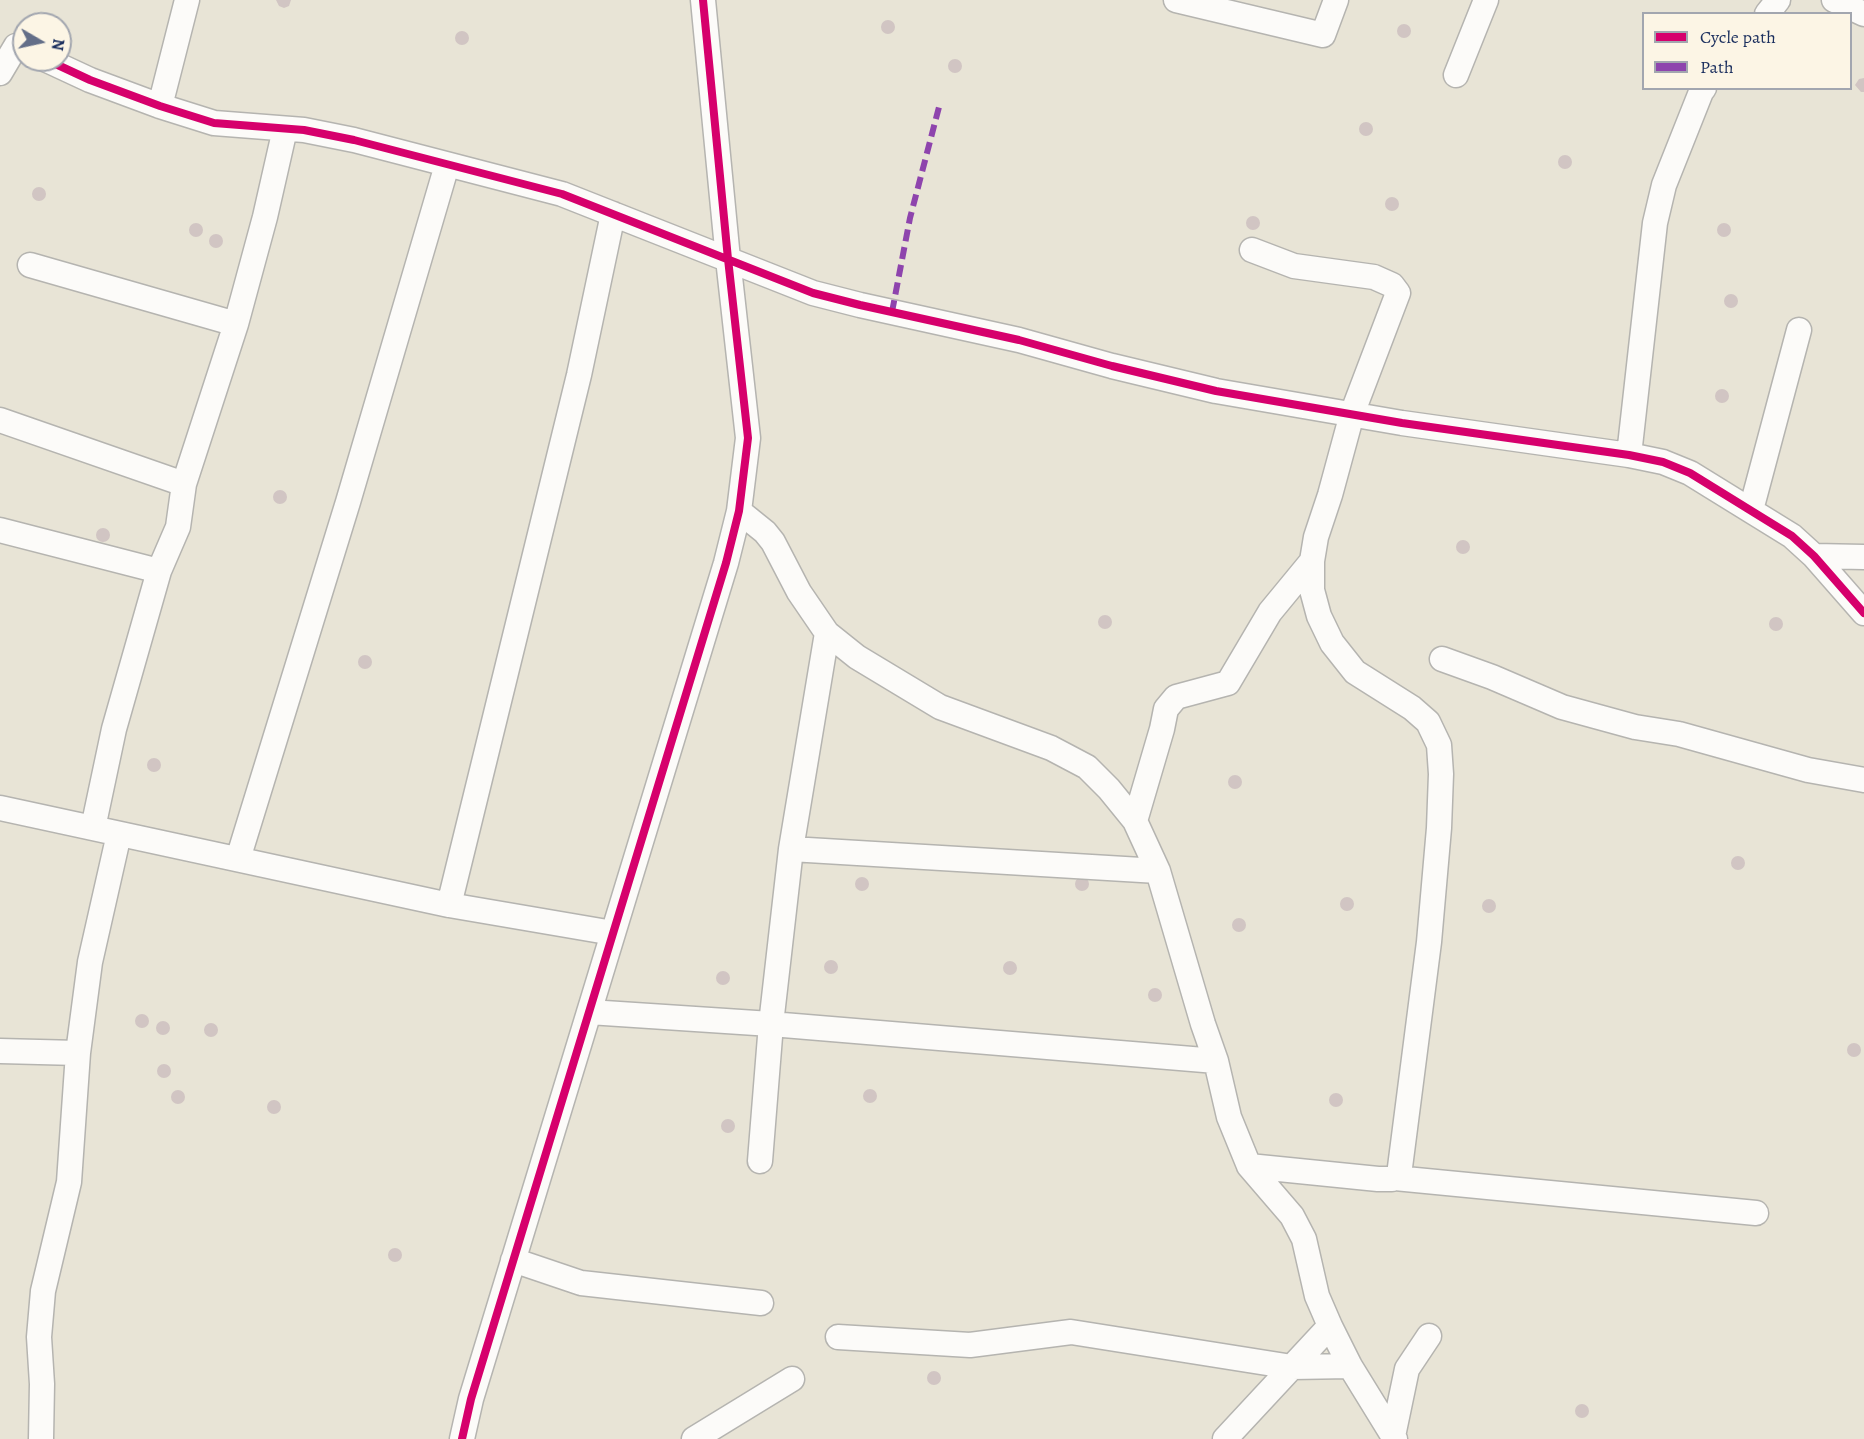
<!DOCTYPE html>
<html>
<head>
<meta charset="utf-8">
<style>
  body { margin:0 }
  #map { position:relative; width:1864px; height:1439px; overflow:hidden; background:#e8e4d6; font-family:Alegreya,serif }
  canvas { display:block }
  .legend { position:absolute; left:1642px; top:12px; width:210px; height:78px; box-sizing:border-box; background:#fcf5e5; border:2px solid #a2a6af; margin:0; padding:8px 10px; list-style:none; font-size:18px; color:#1b2f5e }
  .legend li { display:flex; align-items:center; gap:12px; height:30px }
  .legend b { width:30px; border:2px solid #a2a6af }
  .north { position:absolute; left:12px; top:12px; width:60px; height:60px; box-sizing:border-box; background:#fcf5e5; border:2px solid #a2a6af; border-radius:50%; rotate:99deg; font-size:16px; font-weight:700; line-height:24px; text-align:center; color:#1b2f5e }
  .north::after { content:''; display:block; margin:auto; width:21px; height:27px; background:#636e88; clip-path:polygon(50% 0,100% 100%,50% 72%,0 100%) }
</style>
</head>
<body>
<div id="map">
<canvas width="1864" height="1439"></canvas>
<ul class="legend">
<li><b style="height:8px;background:#d6006c"></b>Cycle path</li>
<li><b style="height:8px;background:#8e44ad"></b>Path</li>
</ul>
<div class="north">N</div>
</div>
<script>
const c = document.querySelector('canvas').getContext('2d');
c.lineJoin = 'round';
function paint(path, color) { c.fillStyle = color; c.fill(path, 'evenodd'); }
const toPath = rows => new Path2D(rows.map(r => 'M' + r).join(''));
function stroke(path, color, width, dash) { c.strokeStyle = color; c.lineWidth = width; c.lineCap = dash ? 'butt' : 'round'; c.setLineDash(dash || []); c.stroke(path); }
paint(toPath([
  [276,0,291,0,289,6,284,8,279,6],
  '881 27a7 7 0 1 1 14 0a7 7 0 1 1-14 0Z',
  '1397 31a7 7 0 1 1 14 0a7 7 0 1 1-14 0Z',
  '455 38a7 7 0 1 1 14 0a7 7 0 1 1-14 0Z',
  '948 66a7 7 0 1 1 14 0a7 7 0 1 1-14 0Z',
  [1864,78,1864,92,1861,92,1855,85,1859,79],
  '1359 129a7 7 0 1 1 14 0a7 7 0 1 1-14 0Z',
  '1558 162a7 7 0 1 1 14 0a7 7 0 1 1-14 0Z',
  '32 194a7 7 0 1 1 14 0a7 7 0 1 1-14 0Z',
  '1385 204a7 7 0 1 1 14 0a7 7 0 1 1-14 0Z',
  '1246 223a7 7 0 1 1 14 0a7 7 0 1 1-14 0Z',
  '1717 230a7 7 0 1 1 14 0a7 7 0 1 1-14 0Z',
  '189 230a7 7 0 1 1 14 0a7 7 0 1 1-14 0Z',
  '209 241a7 7 0 1 1 14 0a7 7 0 1 1-14 0Z',
  '1724 301a7 7 0 1 1 14 0a7 7 0 1 1-14 0Z',
  '1715 396a7 7 0 1 1 14 0a7 7 0 1 1-14 0Z',
  '273 497a7 7 0 1 1 14 0a7 7 0 1 1-14 0Z',
  '96 535a7 7 0 1 1 14 0a7 7 0 1 1-14 0Z',
  '1456 547a7 7 0 1 1 14 0a7 7 0 1 1-14 0Z',
  '1098 622a7 7 0 1 1 14 0a7 7 0 1 1-14 0Z',
  '1769 624a7 7 0 1 1 14 0a7 7 0 1 1-14 0Z',
  '358 662a7 7 0 1 1 14 0a7 7 0 1 1-14 0Z',
  '147 765a7 7 0 1 1 14 0a7 7 0 1 1-14 0Z',
  '1228 782a7 7 0 1 1 14 0a7 7 0 1 1-14 0Z',
  '1731 863a7 7 0 1 1 14 0a7 7 0 1 1-14 0Z',
  '855 884a7 7 0 1 1 14 0a7 7 0 1 1-14 0Z',
  '1075 884a7 7 0 1 1 14 0a7 7 0 1 1-14 0Z',
  '1340 904a7 7 0 1 1 14 0a7 7 0 1 1-14 0Z',
  '1482 906a7 7 0 1 1 14 0a7 7 0 1 1-14 0Z',
  '1232 925a7 7 0 1 1 14 0a7 7 0 1 1-14 0Z',
  '824 967a7 7 0 1 1 14 0a7 7 0 1 1-14 0Z',
  '1003 968a7 7 0 1 1 14 0a7 7 0 1 1-14 0Z',
  '716 978a7 7 0 1 1 14 0a7 7 0 1 1-14 0Z',
  '1148 995a7 7 0 1 1 14 0a7 7 0 1 1-14 0Z',
  '135 1021a7 7 0 1 1 14 0a7 7 0 1 1-14 0Z',
  '156 1028a7 7 0 1 1 14 0a7 7 0 1 1-14 0Z',
  '204 1030a7 7 0 1 1 14 0a7 7 0 1 1-14 0Z',
  '1847 1050a7 7 0 1 1 14 0a7 7 0 1 1-14 0Z',
  '157 1071a7 7 0 1 1 14 0a7 7 0 1 1-14 0Z',
  '863 1096a7 7 0 1 1 14 0a7 7 0 1 1-14 0Z',
  '171 1097a7 7 0 1 1 14 0a7 7 0 1 1-14 0Z',
  '1329 1100a7 7 0 1 1 14 0a7 7 0 1 1-14 0Z',
  '267 1107a7 7 0 1 1 14 0a7 7 0 1 1-14 0Z',
  '721 1126a7 7 0 1 1 14 0a7 7 0 1 1-14 0Z',
  '388 1255a7 7 0 1 1 14 0a7 7 0 1 1-14 0Z',
  '927 1378a7 7 0 1 1 14 0a7 7 0 1 1-14 0Z',
  '1575 1411a7 7 0 1 1 14 0a7 7 0 1 1-14 0Z'
]), '#d1c5c3');
const minor = toPath([
  [1176,0,1323,35,1336,0],
  [1834,0,1864,14],
  [1767,14,1778,0],
  [47,60,90,80,160,106,214,123,304,130,354,140,562,194,813,293,860,305,1019,340,1112,366,1216,391,1402,423,1629,455,1663,462,1690,473,1792,536,1814,556,1864,613],
  [0,73,16,46],
  [1456,75,1486,0],
  [160,106,187,0],
  [30,265,236,324],
  [0,420,184,484],
  [1629,455,1655,223,1664,185,1701,92,1704,88],
  [1751,510,1799,330],
  [739,511,765,532,773,542,799,592,827,633,857,657,940,707,1051,748,1087,767,1109,789,1135,821,1158,871,1203,1024,1216,1061,1229,1117,1249,1166,1292,1216,1304,1239,1317,1296,1330,1326,1350,1366,1395,1439],
  [0,530,159,571],
  [1814,556,1864,557],
  [1442,659,1492,677,1562,707,1635,727,1679,734,1808,770,1864,780],
  [0,808,449,905,613,933],
  [1135,821,1162,729,1166,709,1176,697,1228,683,1270,612,1312,561],
  [93,828,114,729,159,571,178,527,184,484,236,324,265,217,285,129],
  [791,849,1158,871],
  [238,859,348,502,447,165],
  [449,905,579,375,613,214],
  [589,1012,771,1024,1216,1061],
  [0,1051,78,1053],
  [760,1161,771,1024,791,849,827,633],
  [1249,1166,1378,1179,1392,1179,1399,1175,1429,942,1439,828,1441,774,1439,745,1428,722,1412,708,1355,672,1332,643,1319,616,1312,590,1312,561,1316,537,1330,495,1352,414,1398,293,1392,285,1374,277,1294,266,1252,250],
  [1395,1178,1756,1213],
  [513,1260,581,1283,761,1303],
  [838,1337,970,1345,1071,1332,1292,1367,1350,1366],
  [1393,1436,1407,1369,1429,1336],
  [41,1439,42,1384,39,1337,43,1291,69,1182,78,1053,90,962,119,834],
  [462,1439,471,1399,726,563,739,511,748,438,728,259,703,0],
  [694,1439,792,1379],
  [1225,1439,1330,1326]
]);
stroke(minor, '#b5b4b0', 27);
stroke(minor, '#fcfbf9', 24);
stroke(toPath([
  [892,312,910,218,939,107]
]), '#8e44ad', 6, [12, 6]);
stroke(toPath([
  [47,60,90,80,160,106,214,123,304,130,354,140,562,194,813,293,860,305,1019,340,1112,366,1216,391,1402,423,1629,455,1663,462,1690,473,1792,536,1814,556,1864,613],
  [462,1439,471,1399,726,563,739,511,748,438,728,259,703,0]
]), '#d6006c', 8);
</script>
</body>
</html>
